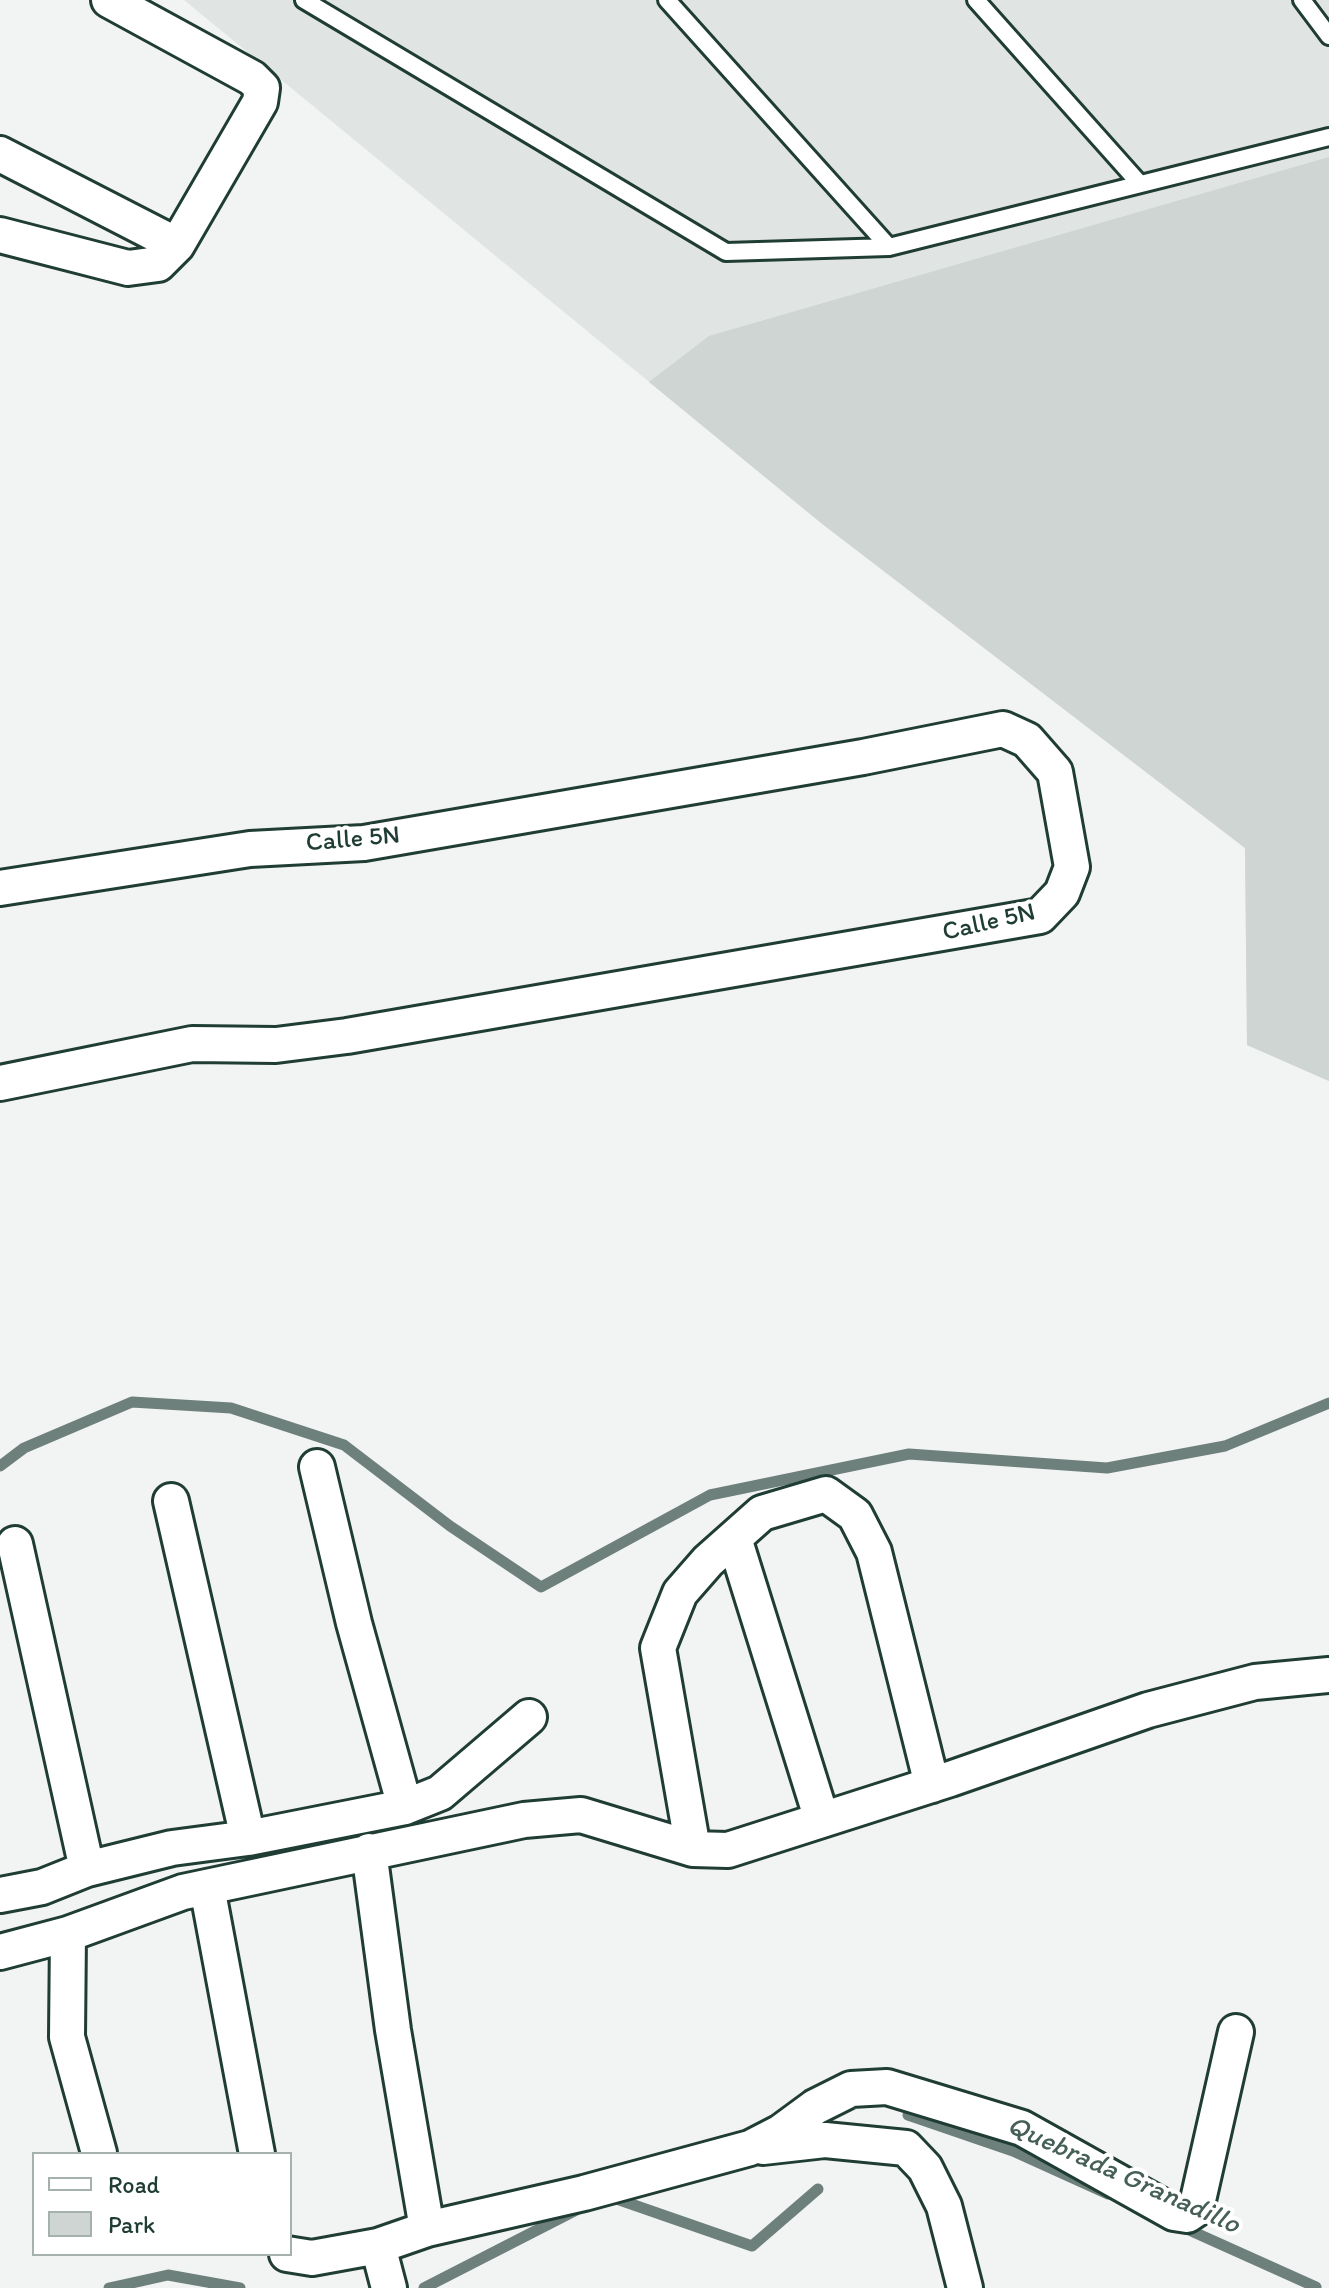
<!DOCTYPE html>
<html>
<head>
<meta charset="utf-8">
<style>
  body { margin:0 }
  #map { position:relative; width:1329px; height:2288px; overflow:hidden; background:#f2f3f3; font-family:Itim,sans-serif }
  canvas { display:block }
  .legend { position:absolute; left:32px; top:2152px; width:260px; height:104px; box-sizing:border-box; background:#fff; border:2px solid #a5b1ae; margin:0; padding:10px 14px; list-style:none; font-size:24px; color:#1f3d34 }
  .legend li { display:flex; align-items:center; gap:16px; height:40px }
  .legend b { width:40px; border:2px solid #a5b1ae }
</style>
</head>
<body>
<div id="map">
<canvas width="1329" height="2288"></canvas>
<ul class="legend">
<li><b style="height:10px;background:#fff"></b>Road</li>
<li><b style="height:22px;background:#ced5d3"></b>Park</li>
</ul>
</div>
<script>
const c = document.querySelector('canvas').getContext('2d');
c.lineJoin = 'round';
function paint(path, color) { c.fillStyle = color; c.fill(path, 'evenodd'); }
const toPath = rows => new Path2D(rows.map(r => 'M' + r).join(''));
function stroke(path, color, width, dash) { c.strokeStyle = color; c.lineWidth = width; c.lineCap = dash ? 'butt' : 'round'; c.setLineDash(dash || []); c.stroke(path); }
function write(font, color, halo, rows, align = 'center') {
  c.font = font + ' Itim,sans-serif'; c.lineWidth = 8; c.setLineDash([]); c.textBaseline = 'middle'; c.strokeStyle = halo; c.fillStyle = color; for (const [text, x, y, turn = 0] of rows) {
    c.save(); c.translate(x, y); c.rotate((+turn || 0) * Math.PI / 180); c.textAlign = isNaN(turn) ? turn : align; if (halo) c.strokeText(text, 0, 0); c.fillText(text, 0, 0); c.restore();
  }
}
paint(toPath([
  [184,0,1329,0,1329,1081,1247,1045,1245,848,821,523]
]), '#e0e4e3');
paint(toPath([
  [1329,157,1329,1081,1247,1045,1245,848,821,523,649,382,709,336]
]), '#ced5d3');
stroke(toPath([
  [0,1466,24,1448,132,1402,231,1408,344,1445,450,1526,541,1587,710,1495,909,1454,1107,1468,1225,1446,1329,1403],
  [908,2115,1013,2151,1108,2194],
  [608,2196,752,2246,818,2189],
  [1178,2225,1316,2287],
  [109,2288,168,2275,240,2288],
  [424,2288,582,2207]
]), '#6d807b', 11);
const lane = toPath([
  [304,0,726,252,889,247,1329,137],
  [667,0,889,247],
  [976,0,1140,184],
  [1302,0,1329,36]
]);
const street = toPath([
  [0,154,177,245],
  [0,235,128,268,158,264,177,245,260,102,262,88,252,78,109,0],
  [0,888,250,849,364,843,863,757,1003,729,1027,740,1055,772,1072,867,1062,893,1040,916,347,1036,276,1045,192,1044,0,1083],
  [317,1467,354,1623,405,1807],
  [171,1501,248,1838],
  [734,1538,822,1820],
  [15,1544,87,1869],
  [693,1849,658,1648,680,1593,708,1561,762,1513,826,1494,855,1515,874,1552,932,1785],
  [369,1851,393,2030,427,2229],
  [207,1887,257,2154],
  [0,1895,42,1887,87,1869,172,1848,248,1838,405,1807,440,1793,529,1717],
  [68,1934,67,2037,99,2153],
  [0,1952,68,1934,183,1892,524,1820,581,1815,693,1849,728,1850,950,1779,1148,1710,1255,1682,1329,1675],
  [763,2147,825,2140,906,2148,925,2168,944,2206,965,2288],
  [378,2246,389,2288],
  [287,2254,312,2258,378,2246,427,2229,584,2193,750,2148,781,2132,815,2107,851,2089,887,2087,1022,2128,1174,2213,1187,2215,1196,2209,1236,2032]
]);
stroke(lane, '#1f3d34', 22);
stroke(street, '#1f3d34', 40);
stroke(lane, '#fff', 16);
stroke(street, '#fff', 34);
write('26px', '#1f3d34', '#fff', [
  ["Calle 5N",353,840,-5],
  ["Calle 5N",989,923,-13]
]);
write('italic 28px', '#465f57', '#fff', [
  ["Quebrada Granadillo",1123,2176,24]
]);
</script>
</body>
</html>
